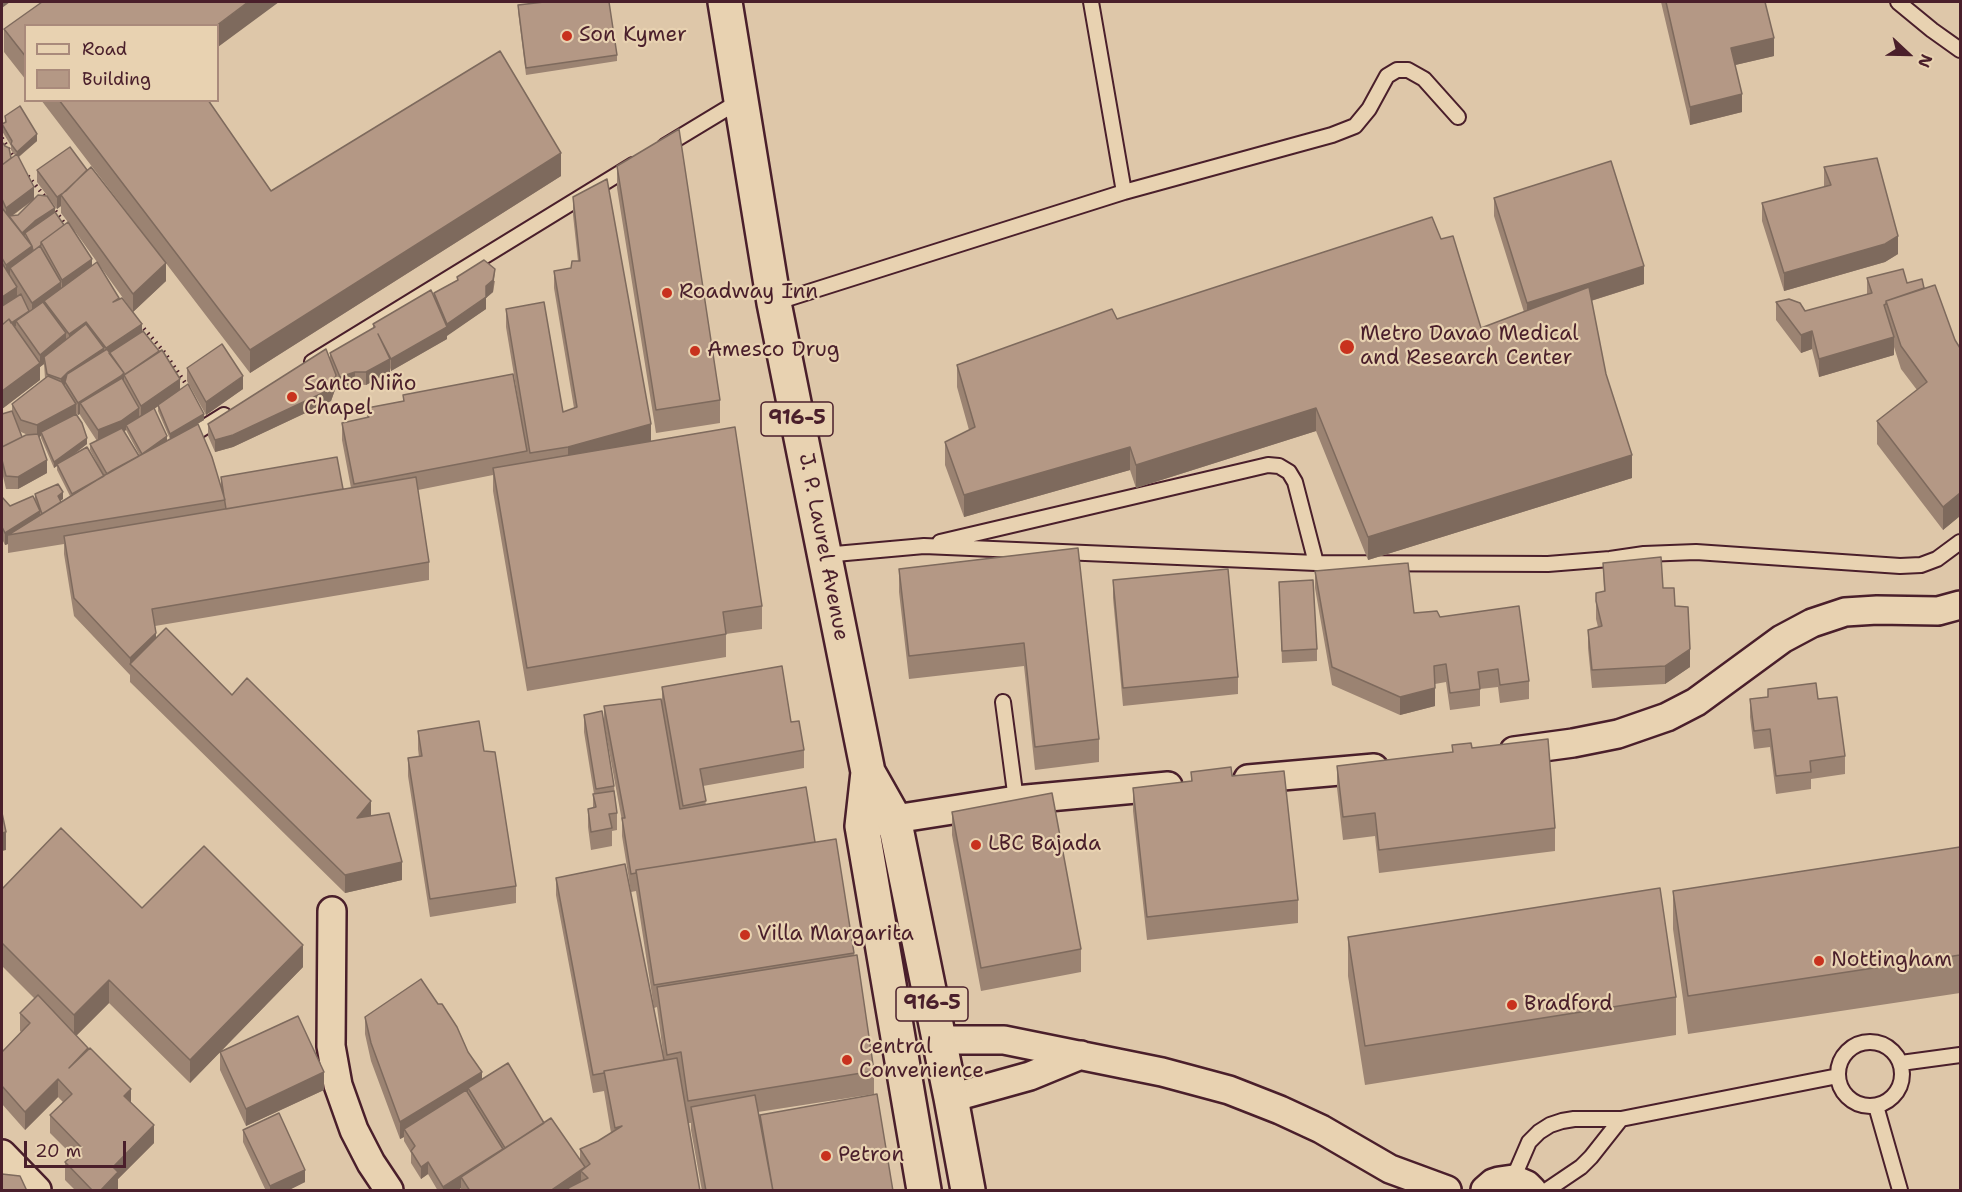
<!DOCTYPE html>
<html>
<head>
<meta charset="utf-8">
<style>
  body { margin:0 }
  #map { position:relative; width:1962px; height:1192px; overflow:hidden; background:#dec7a9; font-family:"Shantell Sans",sans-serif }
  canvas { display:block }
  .frame { position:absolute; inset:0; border:3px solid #4a1f2b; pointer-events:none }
  .legend { position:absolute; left:24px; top:24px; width:195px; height:78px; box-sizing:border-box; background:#e8d2b1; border:2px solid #a98a7b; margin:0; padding:8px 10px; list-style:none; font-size:18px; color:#4a1f2b }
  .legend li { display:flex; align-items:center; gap:12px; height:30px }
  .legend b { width:30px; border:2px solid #a98a7b }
  .north { position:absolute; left:1878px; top:24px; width:60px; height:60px; -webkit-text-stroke:4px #e8d2b1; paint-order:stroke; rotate:112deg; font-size:16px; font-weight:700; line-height:24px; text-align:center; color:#4a1f2b }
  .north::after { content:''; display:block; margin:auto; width:21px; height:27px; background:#4a1f2b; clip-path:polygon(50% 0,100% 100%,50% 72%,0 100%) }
  .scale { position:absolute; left:24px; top:1141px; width:102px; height:27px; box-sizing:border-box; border:3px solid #4a1f2b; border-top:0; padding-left:8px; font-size:18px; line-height:21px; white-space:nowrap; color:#4a1f2b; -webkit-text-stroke:4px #e8d2b1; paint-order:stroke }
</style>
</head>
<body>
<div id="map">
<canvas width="1962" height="1192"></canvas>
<div class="frame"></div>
<ul class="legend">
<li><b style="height:8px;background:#e8d2b1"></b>Road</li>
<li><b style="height:16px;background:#b49885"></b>Building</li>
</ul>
<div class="north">N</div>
<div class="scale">20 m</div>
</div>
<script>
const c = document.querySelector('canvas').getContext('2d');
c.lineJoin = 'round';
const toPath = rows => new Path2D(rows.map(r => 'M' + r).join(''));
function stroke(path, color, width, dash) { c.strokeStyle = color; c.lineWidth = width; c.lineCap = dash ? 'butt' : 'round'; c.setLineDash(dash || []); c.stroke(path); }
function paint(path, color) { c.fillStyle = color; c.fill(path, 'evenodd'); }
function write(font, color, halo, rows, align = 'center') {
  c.font = font + ' "Shantell Sans",sans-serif'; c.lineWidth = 4.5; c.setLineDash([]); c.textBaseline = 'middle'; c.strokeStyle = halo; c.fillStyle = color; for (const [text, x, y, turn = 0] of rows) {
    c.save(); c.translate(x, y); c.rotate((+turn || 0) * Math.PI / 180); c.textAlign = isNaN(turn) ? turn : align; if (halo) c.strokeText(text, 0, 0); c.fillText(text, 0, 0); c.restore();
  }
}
const service = toPath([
  [1091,2,1124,192],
  [1898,2,1932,30,1960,50],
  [665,146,741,100],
  [774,303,1124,192,1332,135,1355,126,1369,109,1387,76,1397,70,1408,70,1424,79,1458,117],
  [312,362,633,165],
  [195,433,224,415],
  [940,542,1268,465,1279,466,1289,472,1295,482,1316,563],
  [824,555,924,546,1316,563,1548,564,1610,559,1644,554,1696,552,1900,566,1921,565,1937,559,1960,542],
  [1003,702,1016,800],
  '1838 1074a32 32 0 1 1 64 0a32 32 0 1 1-64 0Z',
  [1901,1063,1960,1055],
  [1876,1106,1900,1190],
  [1513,1179,1529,1142,1539,1132,1550,1125,1562,1121,1574,1119,1621,1119,1838,1076],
  [1547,1190,1581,1167,1591,1157,1621,1119]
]);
const minor = toPath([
  [1514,751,1573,743,1618,734,1667,717,1696,702,1782,639,1812,623,1845,612,1877,610,1938,611,1960,605],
  [1248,779,1374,768],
  [876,822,1016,800,1168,786],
  [332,911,331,1046,338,1085,354,1130,371,1163,389,1190],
  [939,1040,1004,1040,1162,1072,1229,1090,1280,1110,1321,1129,1390,1169,1447,1190],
  [951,1098,1030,1076,1081,1055],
  [2,1154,37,1190],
  [1485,1190,1493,1183,1499,1181,1513,1179,1527,1185,1532,1190]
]);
const primary = toPath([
  [725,2,774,303,868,772,862,826,924,1190],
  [868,772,894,818,951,1098,968,1190]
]);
stroke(service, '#4a1f2b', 18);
stroke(minor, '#4a1f2b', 32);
stroke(primary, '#4a1f2b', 38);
stroke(toPath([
  [2,138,16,161],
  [28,176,46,198],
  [52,206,67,227],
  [140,324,165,353,190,390]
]), '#4a1f2b', 4, [1.5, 4.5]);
stroke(service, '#e8d2b1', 14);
stroke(minor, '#e8d2b1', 27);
stroke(primary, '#e8d2b1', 33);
paint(toPath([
  [1661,2,1765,2,1774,56,1735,65,1742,112,1690,125],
  [518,5,617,55,617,61,526,75,518,11],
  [26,26,26,80,4,52,4,29],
  [41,100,208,100,271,191,561,176,250,373],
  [5,116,37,141,19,157,34,198,55,212,64,225,68,222,61,213,61,206,57,209,37,182,37,170,166,281,133,312,74,230,92,266,119,299,180,390,204,420,192,427,221,487,221,477,343,489,351,488,342,440,342,423,367,418,367,408,403,401,403,395,524,435,506,327,506,309,563,412,574,408,554,288,554,271,571,268,578,261,573,215,573,197,651,441,762,606,762,629,726,634,726,657,527,691,493,491,493,475,418,490,429,562,429,580,155,626,156,638,232,695,371,816,402,880,345,893,130,682,130,675,74,616,64,554,64,544,8,553,8,544,5,545,2,539,2,497,10,506,35,500,35,494,63,499,61,500,61,502,70,496,57,470,57,466,54,468,41,438,41,436,39,437,47,473,18,489,6,489,2,472,2,414,12,412,12,404,45,378,44,364,40,367,40,380,2,409,2,142,11,158,15,155,11,150,11,146,2,131,2,124,5,122],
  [32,201,18,215,12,216],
  [158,406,158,411,170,439,167,441,154,409],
  [76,413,78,415,80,414,80,415,97,441,90,444,90,450,104,476,72,456,87,444],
  [18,428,21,432,28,435,22,437],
  [126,430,140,456,139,456,124,431],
  [617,166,720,400,720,423,656,433,617,188],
  [1824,167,1898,254,1885,262,1784,291,1762,221,1762,203,1824,187],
  [1494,198,1644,284,1591,301,1606,374,1632,478,1368,560,1316,431,1136,488,1130,470,964,517,945,465,945,442,969,430,957,387,957,365,1481,328,1524,312,1494,216],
  [457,277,495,281,493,292,486,298,486,309,447,335,447,339,391,371,390,368,390,372,366,385,355,384,340,389,336,381,336,387,331,401,233,447,215,452,208,436,208,424,330,358,330,353,373,328,373,324,434,297,434,293,457,280],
  [1867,278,1907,283,1924,288,1955,340,1960,348,1960,516,1943,530,1877,444,1877,421,1917,390,1901,369,1894,347,1894,355,1819,377,1812,349,1801,353,1776,320,1776,302,1805,311,1867,295],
  [187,368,243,389,206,415,187,381],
  [1078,548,1099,739,1099,762,1035,770,1024,666,909,679,899,592,899,569],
  [1603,563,1663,588,1675,606,1690,667,1665,684,1592,688,1588,648,1588,630,1598,627,1596,619,1596,601,1604,591],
  [1315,571,1414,613,1440,617,1529,681,1529,699,1500,703,1498,687,1480,689,1480,706,1450,710,1446,682,1435,684,1435,706,1400,715,1332,685,1315,588],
  [1113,580,1238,677,1238,694,1123,706,1113,598],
  [1279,582,1317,649,1317,661,1282,663],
  [662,687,791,722,804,750,804,768,703,786,706,805,815,842,854,953,874,1071,874,1094,758,1112,760,1121,760,1115,893,1191,702,1191,691,1130,691,1123,688,1123,700,1191,461,1191,461,1188,457,1191,438,1191,428,1174,421,1179,411,1163,411,1153,404,1141,404,1137,400,1139,371,1061,365,1034,365,1017,482,1080,544,1123,580,1160,580,1149,598,1141,611,1133,604,1091,593,1093,556,895,556,878,664,1060,657,1007,654,1008,636,891,631,892,622,836,622,821,604,723,604,706,662,702],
  [1750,699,1818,699,1845,756,1845,774,1811,779,1811,789,1776,794,1770,747,1754,749,1750,717],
  [584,715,614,786,617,813,617,830,612,831,612,846,591,850,588,827,588,809,593,808,593,794,594,794,584,732],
  [418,731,484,751,516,886,516,903,430,917,408,776,408,758,419,757,418,749],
  [1452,745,1472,748,1555,828,1555,851,1379,873,1375,836,1343,840,1337,788,1337,766,1452,752],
  [1191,772,1232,776,1298,900,1298,923,1147,940,1133,811,1133,788,1191,781],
  [952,812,1081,949,1081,972,981,991,952,835],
  [1960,847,1960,993,1688,1034,1673,929,1673,891],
  [2,889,142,908,303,967,190,1083,109,1003,76,1036,131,1103,154,1143,118,1179,118,1191,76,1191,65,1180,65,1162,72,1155,50,1133,50,1115,63,1102,58,1097,25,1130,2,1104,2,1052,21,1032,20,1031,20,1013,35,999,2,966],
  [1348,937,1676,997,1676,1035,1365,1085,1348,976],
  [220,1052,324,1090,246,1126,220,1070],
  [243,1130,305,1182,287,1191,266,1191,243,1142]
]), '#9b8372');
paint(toPath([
  [2,2,10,2,2,8],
  [248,2,279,2,218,47,218,26,216,26],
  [1774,38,1774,56,1731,66,1731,48],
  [1742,94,1742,112,1690,125,1690,107],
  [37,134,37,141,17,158,17,152],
  [561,153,561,176,250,373,250,350],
  [89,173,61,195,61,206,57,209,57,197],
  [34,187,34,199,6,220,6,208],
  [55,208,55,214,25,233,25,235,19,241,19,235,35,221],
  [1898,236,1898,254,1885,262,1784,291,1784,273],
  [32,246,32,258,10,268,10,275,6,278,6,265],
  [92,259,92,271,62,292,62,280],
  [166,263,166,281,133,312,133,294],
  [1644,266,1644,284,1527,321,1527,303],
  [495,269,493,292,486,298,486,286],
  [61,282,61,294,44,301,44,306,32,315,32,303],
  [17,287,17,300,2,309,2,297],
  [486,297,486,309,447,336,447,324],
  [29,311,29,317,16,321,16,326,2,336,2,329],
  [86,322,86,334,69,346,69,334],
  [142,324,142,336,106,360,106,348],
  [447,327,447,339,391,371,391,359],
  [1812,331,1812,349,1801,353,1801,335],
  [66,333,66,346,44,357,44,364,40,367,40,380,2,409,2,391,40,363,40,355],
  [1894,337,1894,355,1819,377,1819,359],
  [104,348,104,361,65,382,65,387,61,391,61,379,68,372],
  [390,359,390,372,366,385,366,372],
  [355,372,355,384,340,389,340,377],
  [124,373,124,385,80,403,80,414,78,415,78,403],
  [336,375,336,387,331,401,233,447,215,452,215,440],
  [243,376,243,389,206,415,206,402],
  [180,379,180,391,141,418,141,406],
  [76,404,76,416,41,432,41,436,37,438,37,425],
  [139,408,139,420,126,425,126,430,121,434,98,442,98,430],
  [1316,408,1316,431,1136,488,1136,465],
  [204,414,204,420,170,440,170,434],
  [651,424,651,441,568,464,568,447],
  [167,436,167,442,142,460,142,454],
  [87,438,87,444,58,466,57,464,57,466,54,468,54,462],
  [1130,447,1130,470,964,517,964,495],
  [1632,455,1632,478,1368,560,1368,537],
  [47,460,47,473,18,489,18,477],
  [63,492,63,499,58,502,58,496],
  [1960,493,1960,516,1943,530,1943,507],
  [40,511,40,523,8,535,8,544,5,545,5,533],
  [156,633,156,651,130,665,130,658],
  [1690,649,1690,667,1665,684,1665,666],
  [1435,688,1435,706,1400,715,1400,697],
  [371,801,371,819,357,818],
  [6,832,6,850,2,851,2,833],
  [402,862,402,880,345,893,345,875],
  [303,945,303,967,190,1083,190,1060],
  [109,980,109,1003,74,1038,74,1015],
  [324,1072,324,1090,246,1126,246,1109],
  [482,1072,482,1089,468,1088,468,1098,404,1129,404,1137,400,1139,400,1122],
  [58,1079,58,1097,25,1130,25,1112],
  [131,1089,131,1107,124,1096],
  [154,1125,154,1143,118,1179,118,1190,100,1191,113,1167],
  [503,1149,461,1177,461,1188,457,1191,443,1191,443,1187],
  [428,1162,428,1174,421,1179,421,1167],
  [585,1167,585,1175,581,1171,581,1188,568,1188,568,1191,550,1191],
  [305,1170,305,1182,287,1191,270,1191,270,1186]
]), '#7e6a5d');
const building = toPath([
  [42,2,248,2,216,26,26,26,26,57,4,29,42,2],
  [544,2,609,2,617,55,526,68,518,5,544,2],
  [1666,2,1765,2,1774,38,1731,48,1742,94,1690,107,1666,2],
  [500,51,561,153,250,350,59,100,208,100,271,191,500,51],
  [20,106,37,134,17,152,11,144,12,141,2,124,6,122,5,116,20,106],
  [679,129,720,400,656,410,617,166,679,129],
  [2,142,5,146,9,148,11,158,2,165,2,142],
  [70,147,87,170,66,191,57,197,37,170,70,147],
  [17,154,34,187,6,208,2,199,2,165,17,154],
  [1877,158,1898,236,1885,244,1784,273,1762,203,1831,185,1824,167,1877,158],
  [1611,161,1644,266,1527,303,1494,198,1611,161],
  [91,167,166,263,133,294,61,195,91,167],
  [607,179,651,424,568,447,530,453,506,309,544,302,563,412,577,407,554,271,571,268,572,261,580,261,573,197,607,179],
  [38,195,47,196,55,208,35,221,22,233,9,216,18,215,38,195],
  [2,208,32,246,6,265,2,258,2,208],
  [55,212,64,225,41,242,41,245,33,251,32,246,25,233,55,212],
  [1432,217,1441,239,1453,236,1481,328,1589,287,1606,374,1632,455,1368,537,1316,408,1136,465,1130,447,964,495,945,442,975,427,957,365,1112,309,1117,319,1432,217],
  [68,222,92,259,62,280,41,242,68,222],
  [40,246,61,282,32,303,10,268,40,246],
  [484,260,495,269,493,280,486,286,486,297,447,324,434,293,458,280,457,277,484,260],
  [97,262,119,298,113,302,122,298,142,324,106,348,86,322,69,334,44,301,97,262],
  [2,263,17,287,2,297,2,263],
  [1903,269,1907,283,1922,279,1924,288,1886,301,1886,304,1884,305,1894,337,1819,359,1812,331,1801,335,1776,302,1789,299,1800,303,1805,311,1872,293,1867,278,1903,269],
  [1935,285,1955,340,1960,348,1960,493,1943,507,1877,421,1927,382,1901,346,1886,301,1935,285],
  [431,290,447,327,391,359,378,334,390,359,366,372,355,372,340,377,330,353,375,327,373,324,431,290],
  [21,294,29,311,11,323,9,319,2,325,2,306,21,294],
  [43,302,66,333,40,355,16,321,43,302],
  [9,319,40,363,2,391,2,325,9,319],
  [86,324,104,348,68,372,61,379,47,374,44,357,86,324],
  [143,331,159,351,124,375,124,373,109,353,143,331],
  [222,344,243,376,206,402,187,368,222,344],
  [107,349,124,373,121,376,78,403,65,382,67,374,107,349],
  [326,349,336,375,331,389,233,435,215,440,208,424,326,349],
  [162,350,180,379,141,406,124,375,162,350],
  [513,374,527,451,354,484,342,423,369,417,367,408,404,401,403,395,513,374],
  [48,376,62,382,76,404,37,425,21,420,12,404,48,376],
  [122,378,139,408,121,421,98,430,80,403,122,378],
  [188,384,204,414,170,434,158,405,188,384],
  [154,408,167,436,142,454,126,425,154,408],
  [12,411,22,437,2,447,2,414,12,411],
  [76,414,82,423,87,438,54,462,41,432,76,414],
  [198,424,212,457,225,500,8,535,113,470,198,424],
  [735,427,762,606,723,612,726,634,527,668,493,468,735,427],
  [122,428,139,456,107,474,90,444,122,428],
  [38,434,47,460,18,477,6,476,2,460,2,447,26,435,38,434],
  [87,447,104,476,72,494,57,464,87,447],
  [337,457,343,489,226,509,221,477,337,457],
  [416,477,429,562,152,609,156,633,130,658,74,598,64,536,416,477],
  [58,484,63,492,58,496,61,502,42,514,35,494,58,484],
  [33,496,40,511,5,533,2,527,2,497,10,506,33,496],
  [1078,548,1099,739,1035,747,1024,643,909,656,899,569,1078,548],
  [1661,557,1663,588,1674,588,1675,606,1688,607,1690,649,1665,666,1592,670,1588,630,1602,626,1596,601,1596,593,1605,591,1603,563,1661,557],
  [1408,563,1414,613,1437,611,1440,617,1519,606,1529,681,1500,685,1498,669,1478,672,1480,689,1450,693,1446,664,1434,666,1435,688,1400,697,1332,667,1315,571,1408,563],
  [1228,569,1238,677,1123,688,1113,580,1228,569],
  [1313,580,1317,649,1282,651,1279,582,1313,580],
  [166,628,232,695,247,678,371,801,357,818,389,813,402,862,345,875,130,664,166,628],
  [782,666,791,722,799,721,804,750,700,769,706,801,683,806,662,687,782,666],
  [1816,683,1818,699,1837,697,1845,756,1810,761,1811,772,1776,776,1770,729,1754,731,1750,699,1768,697,1768,689,1816,683],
  [661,699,680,809,806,787,815,842,636,870,636,873,631,874,622,818,625,818,604,706,661,699],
  [602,711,614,786,596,789,584,715,602,711],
  [479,721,484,751,495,752,516,886,430,899,408,758,422,756,418,731,479,721],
  [1548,739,1555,828,1379,850,1375,813,1343,817,1337,766,1453,752,1452,745,1471,743,1472,748,1548,739],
  [1231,767,1232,776,1284,771,1298,900,1147,917,1133,788,1192,781,1191,772,1231,767],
  [614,791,617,813,609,814,612,828,591,832,588,809,596,807,593,794,614,791],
  [1052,793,1081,949,981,968,952,812,1052,793],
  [2,813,6,832,2,833,2,813],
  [61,828,142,908,204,846,303,945,190,1060,109,980,74,1015,2,943,2,889,61,828],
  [836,839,854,953,654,985,636,870,836,839],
  [1960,847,1960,955,1688,996,1673,891,1960,847],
  [625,864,664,1060,604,1071,604,1073,593,1075,556,878,625,864],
  [1660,888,1676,997,1365,1046,1348,937,1660,888],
  [857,955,874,1071,688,1101,681,1052,667,1055,657,987,857,955],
  [421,979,438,1004,442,1004,457,1027,468,1052,482,1072,400,1122,371,1043,365,1017,421,979],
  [38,995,88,1048,69,1068,90,1048,131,1089,124,1096,154,1125,113,1167,118,1172,100,1191,93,1191,65,1162,81,1147,50,1115,72,1094,58,1079,25,1112,2,1086,2,1052,30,1023,20,1013,38,995],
  [298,1016,324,1072,246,1109,220,1052,298,1016],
  [677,1058,700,1191,570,1191,568,1188,588,1178,581,1171,590,1164,580,1149,598,1141,622,1126,615,1128,604,1071,677,1058],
  [508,1063,544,1123,505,1148,468,1088,508,1063],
  [466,1090,503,1149,443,1187,428,1162,421,1167,411,1151,415,1146,404,1129,466,1090],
  [877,1094,893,1191,773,1191,760,1115,877,1094],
  [755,1095,773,1191,706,1191,691,1107,755,1095],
  [279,1113,305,1170,270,1186,243,1130,279,1113],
  [551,1118,585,1167,550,1191,470,1191,461,1177,551,1118],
  [2,1174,20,1176,27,1191,2,1191,2,1174]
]);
paint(building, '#b49885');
stroke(building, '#7e6a5d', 1.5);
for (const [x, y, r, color] of [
  [567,36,6,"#c8321e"],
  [667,293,6,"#c8321e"],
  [1347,347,8,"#c8321e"],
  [695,351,6,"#c8321e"],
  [292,397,6,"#c8321e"],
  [976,845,6,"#c8321e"],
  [745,935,6,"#c8321e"],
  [1819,961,6,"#c8321e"],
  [1512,1005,6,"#c8321e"],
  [847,1060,6,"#c8321e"],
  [826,1156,6,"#c8321e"]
]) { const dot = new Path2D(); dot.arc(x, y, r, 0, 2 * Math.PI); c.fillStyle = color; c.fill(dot); stroke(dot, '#e8d2b1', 2); }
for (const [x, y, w] of [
  [797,419,72],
  [932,1004,72]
]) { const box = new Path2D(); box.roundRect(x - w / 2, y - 17, w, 34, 4.5); c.fillStyle = '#e8d2b1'; c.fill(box); stroke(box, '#4a1f2b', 1.5); }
write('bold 20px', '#4a1f2b', null, [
  ["916-5",797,419],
  ["916-5",932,1004]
]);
write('21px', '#4a1f2b', '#e8d2b1', [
  ["Son Kymer",579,36],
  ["Roadway Inn",679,293],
  ["Metro Davao Medical",1360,335],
  ["and Research Center",1360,359],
  ["Amesco Drug",707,351],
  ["Santo Niño",304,385],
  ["Chapel",304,409],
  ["LBC Bajada",988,845],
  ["Villa Margarita",757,935],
  ["Nottingham",1831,961],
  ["Bradford",1524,1005],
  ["Central",859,1048],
  ["Convenience",859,1072],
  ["Petron",838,1156]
], 'left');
write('21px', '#4a1f2b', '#e8d2b1', [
  ["J. P. Laurel Avenue",823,547,79]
]);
</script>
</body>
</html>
